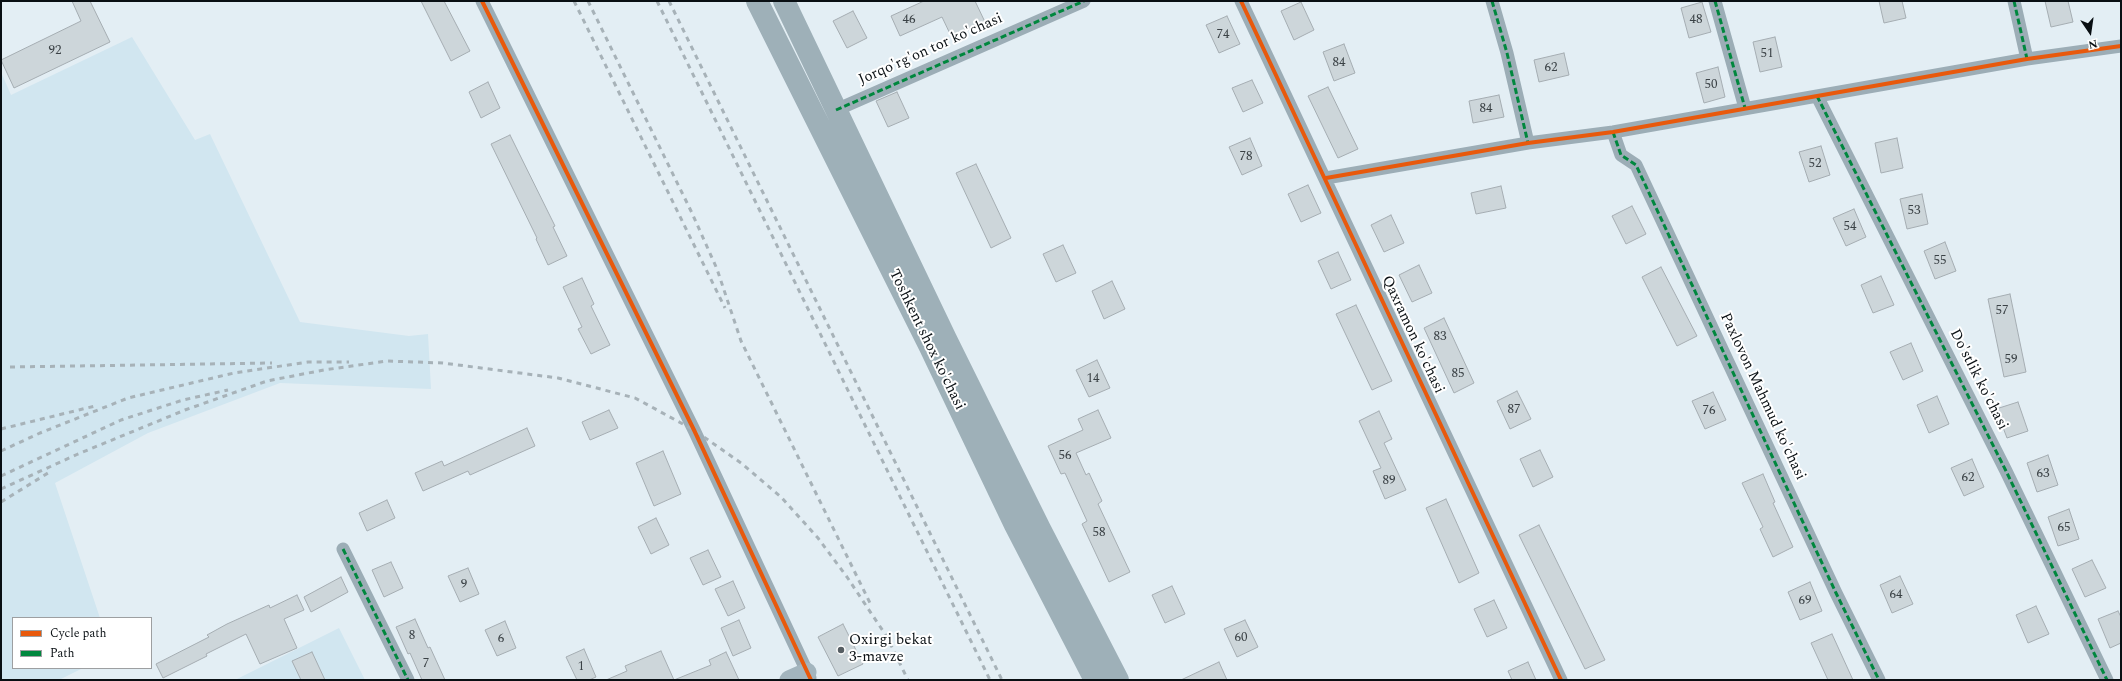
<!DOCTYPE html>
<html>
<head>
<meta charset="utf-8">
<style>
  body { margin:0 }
  #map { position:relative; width:2122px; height:681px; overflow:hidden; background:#e3eef4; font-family:Spectral,serif }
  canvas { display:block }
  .frame { position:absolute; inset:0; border:2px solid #090f13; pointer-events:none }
  .legend { position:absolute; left:12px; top:617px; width:140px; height:52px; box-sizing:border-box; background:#fff; border:1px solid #9d9fa1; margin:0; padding:5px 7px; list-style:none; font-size:12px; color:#090f13 }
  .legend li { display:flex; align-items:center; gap:8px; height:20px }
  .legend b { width:20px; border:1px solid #9d9fa1 }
  .north { position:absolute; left:2070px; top:12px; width:40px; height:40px; -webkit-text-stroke:3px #fff; paint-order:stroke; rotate:167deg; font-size:11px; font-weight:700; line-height:16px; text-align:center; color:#090f13 }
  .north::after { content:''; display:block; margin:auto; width:14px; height:18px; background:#090f13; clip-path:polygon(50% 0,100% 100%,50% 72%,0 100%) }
</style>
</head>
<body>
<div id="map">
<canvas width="2122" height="681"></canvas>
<div class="frame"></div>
<ul class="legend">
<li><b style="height:5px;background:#e8590c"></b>Cycle path</li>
<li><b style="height:5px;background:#00873e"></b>Path</li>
</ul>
<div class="north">N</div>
</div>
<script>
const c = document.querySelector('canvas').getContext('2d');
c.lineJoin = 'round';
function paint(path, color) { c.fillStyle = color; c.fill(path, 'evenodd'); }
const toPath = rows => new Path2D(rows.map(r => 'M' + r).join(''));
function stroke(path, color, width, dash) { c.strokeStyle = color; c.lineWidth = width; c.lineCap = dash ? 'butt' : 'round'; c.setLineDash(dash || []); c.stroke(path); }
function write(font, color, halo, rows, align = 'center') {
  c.font = font + ' Spectral,serif'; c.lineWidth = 4; c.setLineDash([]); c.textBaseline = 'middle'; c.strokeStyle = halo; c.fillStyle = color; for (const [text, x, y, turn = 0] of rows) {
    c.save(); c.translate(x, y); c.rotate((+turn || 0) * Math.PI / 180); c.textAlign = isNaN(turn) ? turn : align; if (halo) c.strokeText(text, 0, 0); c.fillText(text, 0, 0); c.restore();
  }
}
paint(toPath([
  [132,37,195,140,210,134,300,322,409,336,428,334,431,389,280,383,148,433,55,483,100,618,13,618,13,668,83,668,59,680,1,680,1,72,11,95],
  [339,628,365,680,235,680]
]), '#d1e6f0');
const building = toPath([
  [72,1,90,1,110,42,14,88,1,60,81,21,72,1],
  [421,1,444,1,470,51,451,61,421,1],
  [924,1,975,1,985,22,952,38,942,17,900,36,891,16,924,1],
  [1879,1,1902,1,1906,18,1884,23,1879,1],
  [2045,1,2068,1,2073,22,2051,27,2045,1],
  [1301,2,1314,30,1294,40,1281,11,1301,2],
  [1702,2,1711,32,1689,38,1681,8,1702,2],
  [853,11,867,38,847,48,833,21,853,11],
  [1227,16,1240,44,1219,53,1206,25,1227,16],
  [1775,37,1782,67,1760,72,1753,42,1775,37],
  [1344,44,1355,73,1334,81,1323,52,1344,44],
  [1564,53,1569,75,1539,82,1534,60,1564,53],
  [1718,67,1725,97,1704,103,1696,73,1718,67],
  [1252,80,1263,103,1243,112,1232,88,1252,80],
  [488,82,500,108,481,118,469,92,488,82],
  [1328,87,1358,149,1338,158,1308,96,1328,87],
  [897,92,909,118,888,127,876,101,897,92],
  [1499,95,1504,117,1473,123,1469,101,1499,95],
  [510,135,555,226,553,227,567,256,548,265,536,239,537,238,491,144,510,135],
  [1250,138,1262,166,1242,175,1229,147,1250,138],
  [1897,138,1903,168,1881,173,1875,143,1897,138],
  [1821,146,1830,175,1809,182,1799,152,1821,146],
  [976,164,1011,238,991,248,956,173,976,164],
  [1308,185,1321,213,1301,222,1288,194,1308,185],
  [1501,186,1506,208,1476,214,1471,193,1501,186],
  [1922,194,1928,224,1907,229,1900,199,1922,194],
  [1632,206,1646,234,1626,244,1612,216,1632,206],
  [1854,209,1866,237,1846,246,1833,218,1854,209],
  [1391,215,1404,243,1384,252,1371,225,1391,215],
  [1945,242,1956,271,1935,279,1924,251,1945,242],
  [1063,245,1076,273,1056,282,1043,254,1063,245],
  [1338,252,1351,280,1331,289,1318,261,1338,252],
  [1419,265,1432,293,1412,302,1399,275,1419,265],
  [1661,267,1697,336,1677,346,1642,277,1661,267],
  [1881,276,1894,305,1873,313,1861,285,1881,276],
  [582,278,594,304,591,306,610,345,591,354,578,329,582,327,563,287,582,278],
  [1112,281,1125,309,1104,319,1092,291,1112,281],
  [2010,294,2026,372,2004,377,1988,299,2010,294],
  [1356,305,1392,381,1372,390,1336,314,1356,305],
  [1444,318,1474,383,1454,393,1424,328,1444,318],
  [1911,343,1923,371,1903,380,1890,352,1911,343],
  [1097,360,1110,388,1089,397,1076,370,1097,360],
  [1517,391,1531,419,1510,429,1497,401,1517,391],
  [1713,392,1726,420,1705,429,1692,401,1713,392],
  [1937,396,1949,424,1929,433,1917,405,1937,396],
  [2018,402,2028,431,2007,438,1996,409,2018,402],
  [609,410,618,428,590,440,582,422,609,410],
  [1098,410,1111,438,1076,453,1086,475,1089,473,1102,501,1098,504,1130,572,1109,582,1082,524,1087,521,1065,473,1061,474,1048,446,1083,430,1078,419,1098,410],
  [1379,411,1392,439,1384,443,1406,490,1385,499,1373,471,1381,468,1359,421,1379,411],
  [527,428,535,446,470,475,468,471,423,491,415,473,442,461,444,466,527,428],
  [1540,450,1553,477,1533,487,1520,459,1540,450],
  [663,451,681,494,654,506,636,463,663,451],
  [2048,455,2058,485,2037,492,2027,463,2048,455],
  [1972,459,1984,487,1964,496,1951,468,1972,459],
  [1763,474,1775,502,1773,503,1793,547,1773,557,1760,529,1763,527,1742,483,1763,474],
  [1446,499,1479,573,1459,583,1426,508,1446,499],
  [387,500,395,518,367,531,359,513,387,500],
  [2069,509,2079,539,2058,546,2048,517,2069,509],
  [656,518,669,545,651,554,638,527,656,518],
  [1539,525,1605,660,1585,669,1519,535,1539,525],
  [708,550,721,577,703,585,690,558,708,550],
  [2092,560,2106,588,2085,597,2072,569,2092,560],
  [391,562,403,588,384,597,372,570,391,562],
  [468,568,479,594,460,602,448,576,468,568],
  [1900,576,1913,604,1892,613,1880,585,1900,576],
  [341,577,348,592,311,612,304,597,341,577],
  [733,581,745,608,728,616,715,589,733,581],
  [1810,582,1822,611,1800,620,1788,592,1810,582],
  [1172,586,1185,614,1165,623,1152,595,1172,586],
  [297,595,304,610,284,619,297,648,260,664,246,634,206,654,207,656,163,678,156,664,209,637,207,635,227,624,269,605,270,608,297,595],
  [1494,600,1507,628,1487,637,1474,609,1494,600],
  [2036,606,2049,634,2028,643,2016,615,2036,606],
  [2118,611,2121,617,2121,643,2110,648,2098,619,2118,611],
  [415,619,428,648,430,647,445,680,422,680,410,653,408,654,396,627,415,619],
  [739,620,751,648,733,656,721,628,739,620],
  [1245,620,1258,647,1237,657,1224,629,1245,620],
  [505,621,516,648,497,656,485,630,505,621],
  [843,624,863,664,838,676,818,637,843,624],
  [1832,634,1853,680,1828,680,1811,643,1832,634],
  [584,649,596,677,589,680,577,680,566,657,584,649],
  [661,651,674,680,606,680,627,671,625,666,661,651],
  [312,652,325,680,301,680,292,661,312,652],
  [726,652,739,680,674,680,711,665,709,660,726,652],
  [1219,662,1227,680,1181,680,1219,662],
  [1528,662,1536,680,1512,680,1508,671,1528,662]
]);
paint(building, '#cdd6da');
stroke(building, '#a5adb2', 1);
stroke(toPath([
  [482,1,694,430,810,678],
  [1241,1,1561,680],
  [1492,1,1507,53,1528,143],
  [1715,1,1745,108],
  [2014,1,2027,59],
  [1817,96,2006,471,2107,680],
  [836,110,1084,1],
  [1613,132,1621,155,1636,165,1836,593,1879,680],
  [1326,178,1528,143,1613,132,2027,59,2121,46],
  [343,549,408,680]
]), '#9cadb6', 13);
stroke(toPath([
  [789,680,807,672]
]), '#a3b5be', 19);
stroke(toPath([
  [757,1,930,347,1015,525,1095,680],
  [784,1,946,339,1040,529,1118,680]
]), '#9eb0b8', 22);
stroke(toPath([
  [574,1,725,308],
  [588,1,692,213,717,269,741,341,871,605],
  [657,1,990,680],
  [669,1,1002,680],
  [10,367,272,363],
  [1,429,95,406],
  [1,451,40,433,128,398,234,373,308,362,349,362],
  [1,476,121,420,183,400,228,390],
  [1,489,78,454,185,410,267,381,324,370,387,361,443,363,558,378,635,398,694,430,741,463,781,497,818,538,847,577,887,637,908,680],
  [1,502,48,473]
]), '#a7b2b8', 3, [5, 5]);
stroke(toPath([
  [1492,1,1507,53,1528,143],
  [1715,1,1745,108],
  [2014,1,2027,59],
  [1817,96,2006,471,2107,680],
  [836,110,1084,1],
  [1613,132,1621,155,1636,165,1836,593,1879,680],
  [343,549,408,680]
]), '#00873e', 3, [6, 3]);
stroke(toPath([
  [482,1,694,430,811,680],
  [1241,1,1561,680],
  [1326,178,1528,143,1613,132,2027,59,2121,46]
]), '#e8590c', 4);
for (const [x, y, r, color] of [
  [841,650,4,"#555d62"]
]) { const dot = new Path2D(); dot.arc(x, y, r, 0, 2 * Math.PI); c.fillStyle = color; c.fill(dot); stroke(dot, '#fff', 1.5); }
write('13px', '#3a4145', null, [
  ["46",909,20],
  ["48",1696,20],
  ["74",1223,35],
  ["92",55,51],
  ["51",1767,54],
  ["84",1339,63],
  ["62",1551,68],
  ["50",1711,85],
  ["84",1486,109],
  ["78",1246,157],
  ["52",1815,164],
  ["53",1914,211],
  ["54",1850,227],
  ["55",1940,261],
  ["57",2002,311],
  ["83",1440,337],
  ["59",2011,360],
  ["85",1458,374],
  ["14",1093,379],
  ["87",1514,410],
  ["76",1709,411],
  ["56",1065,456],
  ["63",2043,474],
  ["62",1968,478],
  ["89",1389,481],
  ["65",2064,528],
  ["58",1099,533],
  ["9",464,585],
  ["64",1896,595],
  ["69",1805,601],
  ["8",412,636],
  ["60",1241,638],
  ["6",501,639],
  ["7",426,664],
  ["1",581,667]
]);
write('15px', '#090f13', '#fff', [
  ["Jorqo'rg'on tor ko'chasi",931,50,-24],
  ["Qaxramon ko'chasi",1412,335,65],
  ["Toshkent shox ko'chasi",926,340,64],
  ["Do'stlik ko'chasi",1978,380,63],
  ["Paxlovon Mahmud ko'chasi",1762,397,65]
]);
write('15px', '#090f13', '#fff', [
  ["Oxirgi bekat",849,641],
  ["3-mavze",849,658]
], 'left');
</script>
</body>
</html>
